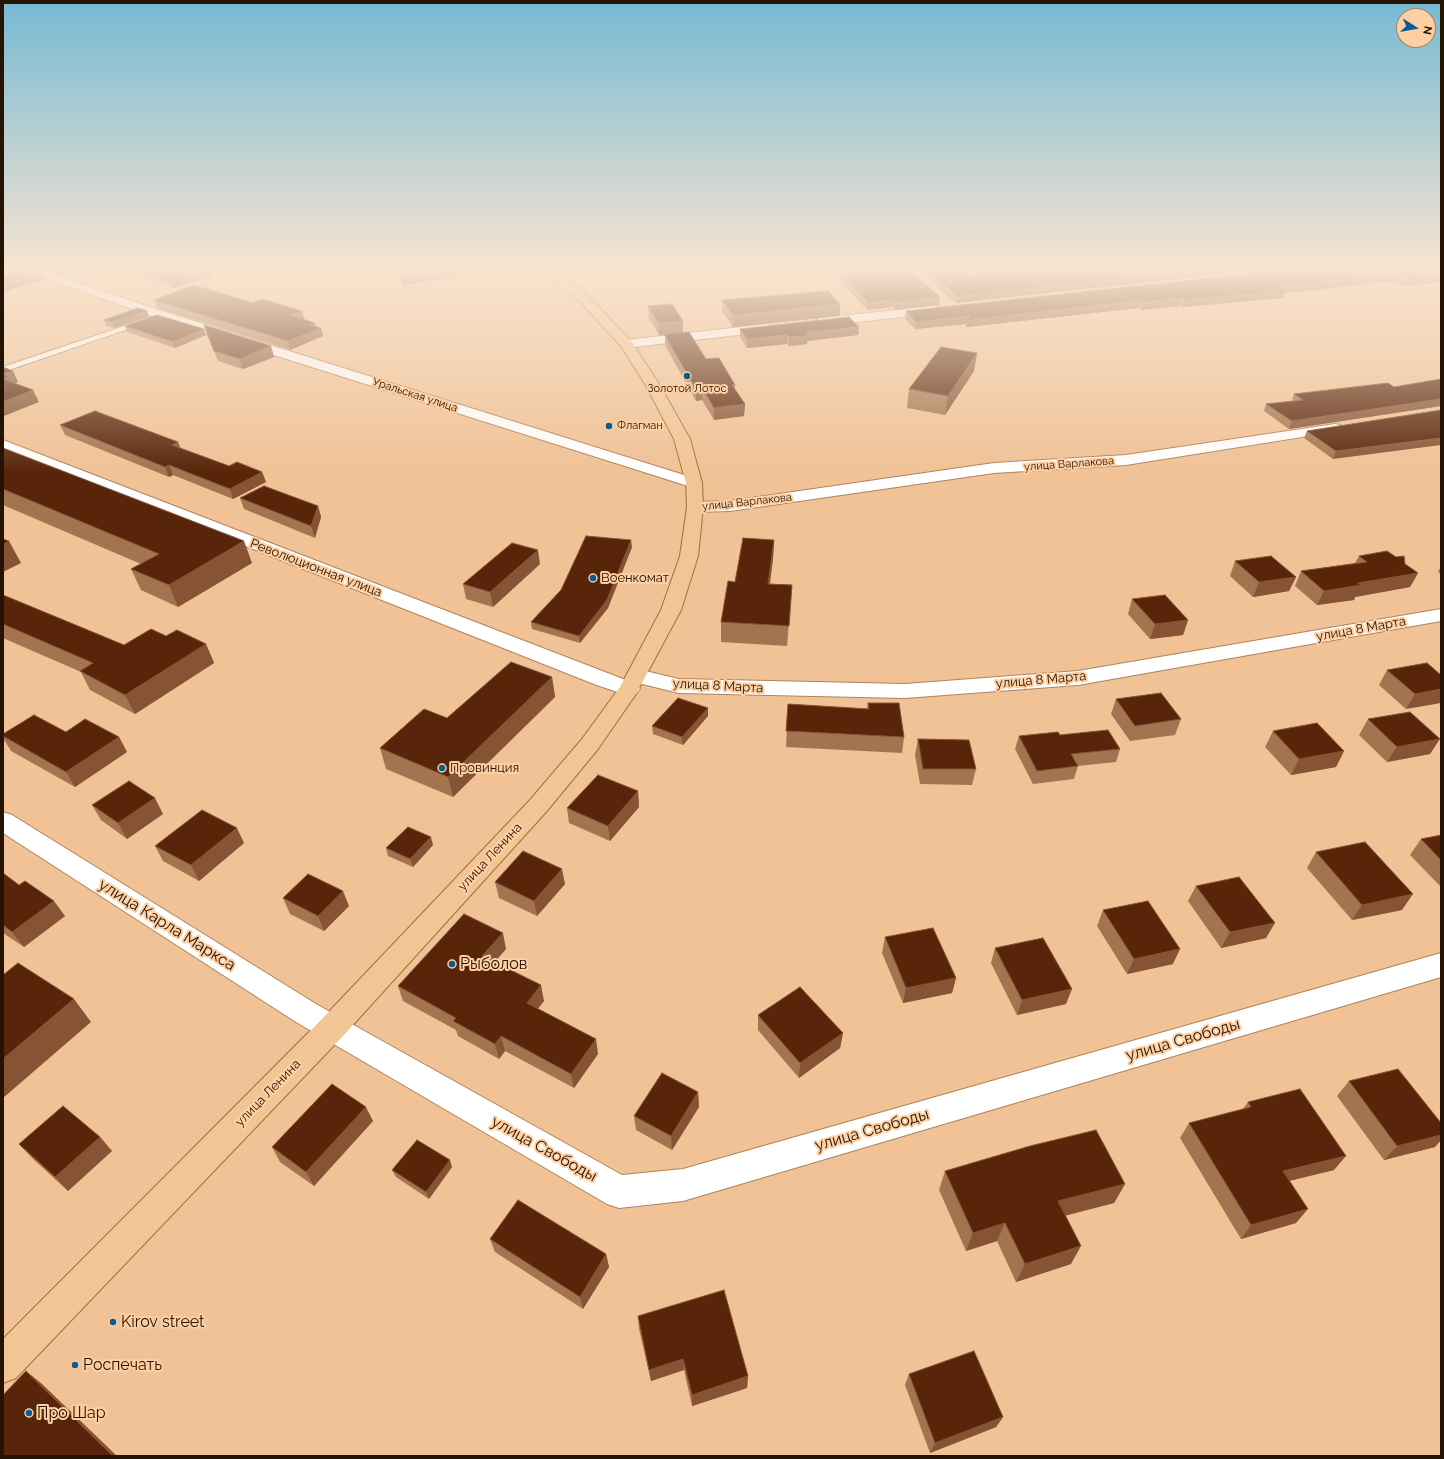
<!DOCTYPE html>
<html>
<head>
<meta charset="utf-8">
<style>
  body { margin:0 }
  #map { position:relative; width:1444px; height:1459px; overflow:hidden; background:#f0c296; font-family:Raleway,sans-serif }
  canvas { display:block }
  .frame { position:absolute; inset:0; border:4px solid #251404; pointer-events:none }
  .north { position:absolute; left:1396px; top:8px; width:40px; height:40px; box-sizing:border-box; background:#fdcfa3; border:1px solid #a78463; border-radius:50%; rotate:101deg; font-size:11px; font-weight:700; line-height:16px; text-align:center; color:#251404 }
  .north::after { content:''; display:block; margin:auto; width:14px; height:18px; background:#0d5b8e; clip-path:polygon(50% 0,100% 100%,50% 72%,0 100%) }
</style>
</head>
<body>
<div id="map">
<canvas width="1444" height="1459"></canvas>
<div class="frame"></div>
<div class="north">N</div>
</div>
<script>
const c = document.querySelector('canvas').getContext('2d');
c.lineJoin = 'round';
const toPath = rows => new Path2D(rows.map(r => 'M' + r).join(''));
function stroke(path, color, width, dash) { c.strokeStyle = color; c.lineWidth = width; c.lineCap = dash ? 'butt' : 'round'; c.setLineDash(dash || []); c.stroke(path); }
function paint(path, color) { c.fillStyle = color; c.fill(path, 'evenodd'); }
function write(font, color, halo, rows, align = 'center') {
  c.font = font + ' Raleway,sans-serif'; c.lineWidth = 4; c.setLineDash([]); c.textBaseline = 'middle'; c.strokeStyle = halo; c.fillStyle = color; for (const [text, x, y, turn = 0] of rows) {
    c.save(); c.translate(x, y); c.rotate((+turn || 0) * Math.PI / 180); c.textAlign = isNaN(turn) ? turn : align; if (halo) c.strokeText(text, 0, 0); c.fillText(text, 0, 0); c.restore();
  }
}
const service = toPath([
  [139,321,146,323,3,372,3,367,139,321]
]);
const minor = toPath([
  [17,268,34,268,168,313,700,480,702,483,700,486,694,488,688,486,160,319,17,268],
  [1166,268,1180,268,1201,282,1195,285,1191,284,1166,268],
  [935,306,939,307,941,310,939,313,820,326,814,322,820,318,935,306],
  [768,324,772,325,774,328,772,331,626,348,620,344,626,340,768,324],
  [1335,424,1340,425,1342,428,1340,431,1126,465,994,473,730,511,695,512,689,511,687,507,689,503,695,502,730,501,994,463,1126,455,1335,424],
  [3,440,636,684,640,689,636,694,629,696,594,684,3,450,3,440],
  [1441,609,1441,621,1078,685,905,698,679,693,630,681,627,676,630,671,637,669,679,679,905,684,1078,671,1441,609],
  [3,812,12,815,316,1004,622,1175,683,1169,1441,953,1441,977,683,1201,619,1208,607,1204,296,1022,3,833,3,812]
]);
const primary = toPath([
  [542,268,554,268,590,298,631,341,659,384,690,439,702,483,703,507,698,556,681,610,636,694,598,749,546,812,342,1037,16,1378,3,1383,3,1339,322,1019,530,800,582,739,620,687,661,610,680,556,687,507,686,483,674,439,645,384,621,346,582,304,542,268]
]);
stroke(service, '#af845b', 2);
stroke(minor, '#af845b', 2);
stroke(primary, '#a56e34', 2);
paint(service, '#fff');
paint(minor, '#fff');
paint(primary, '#f2c595');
paint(toPath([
  [40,268,81,268,59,275],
  [119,268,206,268,214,276,174,288],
  [393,268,494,268,495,271,403,285],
  [828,268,907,268,939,305,895,310,892,307,867,310],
  [915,268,959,268,967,275,1051,271,1074,268,1277,268,956,303],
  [1441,268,1441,282,1405,286,1394,281,1285,293,1283,298,1182,307,1179,306,1141,310,1139,308,966,327,966,324,915,329,905,319,906,311],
  [154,300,253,303,302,311,304,319,303,319,316,327,321,328,323,336,290,350,157,308],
  [722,300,840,316,733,327,722,311],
  [648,306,683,321,683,332,706,359,735,385,735,389,745,404,744,416,714,420,702,400,696,401,665,345,665,334,659,335,649,318],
  [147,311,149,317,114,328,106,326,104,320],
  [204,325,271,346,274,357,243,369,218,361,207,335],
  [125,326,204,329,206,335,175,348,127,332],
  [859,327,858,335,807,341,807,344,789,346,787,344,747,348,740,337,740,329],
  [977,353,974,371,945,415,907,408,909,389],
  [1441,379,1441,406,1289,429,1264,411,1266,404,1292,401,1294,394,1394,387],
  [1441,410,1333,459,1304,438,1307,431],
  [60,425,178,442,180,448,229,466,262,472,266,482,233,499,173,475,169,477,65,435],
  [3,448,252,563,178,607,141,590,131,569,141,564,3,505],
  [240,498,318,506,321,517,315,538,244,509],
  [774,540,773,559,770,584,792,585,787,646,721,642,721,622,735,582],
  [632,547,608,608,580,643,532,629,531,622],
  [1359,556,1405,564,1418,573,1410,587,1355,597,1354,600,1317,605,1295,586,1301,571,1355,563],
  [1235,561,1296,577,1289,591,1253,597,1230,576],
  [540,564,493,607,466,599,463,584],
  [1441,566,1441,574,1438,572],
  [3,595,124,645,166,636,206,644,214,663,135,714,90,690,81,672,3,638],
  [1132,599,1188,620,1183,635,1150,639,1128,614],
  [1387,670,1441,675,1406,709,1379,685],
  [552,677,555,697,453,797,386,769,380,748,447,718],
  [1116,699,1181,719,1175,735,1130,741,1111,714],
  [868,703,904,737,902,753,786,747,788,704,867,709],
  [708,708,708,716,683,745,653,734,652,726],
  [1368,719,1430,754,1387,762,1359,735],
  [1273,731,1344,751,1336,767,1291,775,1265,747],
  [66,732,119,737,127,752,75,787,11,751,3,738,3,734],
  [1019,736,1120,749,1116,762,1078,766,1074,779,1033,784,1015,749],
  [918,739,976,769,972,785,920,784,915,755],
  [638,791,639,807,610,841,569,823,567,808],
  [92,805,163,814,127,839,101,820],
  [1441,835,1441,887,1410,855,1421,839],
  [244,843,199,881,163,861,155,846],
  [433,845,413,867,388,856,386,848],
  [1316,852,1402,910,1352,920,1307,868],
  [3,873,19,885,65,916,24,947,3,933],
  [495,882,565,884,537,916,499,898],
  [1196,886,1266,938,1221,948,1188,901],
  [283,898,349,906,324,931,290,914],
  [1103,910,1173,964,1127,974,1097,926],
  [885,937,956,978,952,993,903,1003,882,953],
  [995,948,1066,1004,1017,1015,991,963],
  [506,949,494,962,544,1001,537,1009,598,1054,574,1088,505,1051,499,1059,458,1036,456,1030,403,1001,398,986],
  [758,1015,843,1033,840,1048,799,1078,758,1030],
  [1349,1081,1441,1123,1441,1140,1435,1147,1384,1160,1337,1096],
  [698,1092,699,1107,672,1150,636,1130,634,1116],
  [1248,1102,1334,1170,1289,1181,1296,1223,1241,1239,1180,1138,1189,1123,1243,1109],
  [373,1121,314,1186,280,1162,272,1147],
  [100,1137,112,1151,68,1191,32,1158,19,1144],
  [452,1167,429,1199,396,1177,392,1170],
  [945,1171,1125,1184,1114,1203,1065,1215,1071,1264,1016,1282,997,1241,966,1251,939,1190],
  [490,1239,606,1254,609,1267,583,1309,495,1252],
  [638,1316,748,1376,747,1388,692,1406,684,1370,651,1381,639,1329],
  [909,1374,1003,1417,996,1427,930,1453,905,1385]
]), '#a47450');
paint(toPath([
  [57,268,81,268,59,275],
  [406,268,494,268,495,271,403,285,400,269],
  [1213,268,1277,268,956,303,958,296],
  [212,270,214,276,174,288,172,283],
  [42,273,45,279,3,292,3,285],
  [1397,274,1394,281,1285,293,1283,298,1182,307,1184,300,1277,286],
  [1441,275,1441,282,1405,286,1408,279],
  [940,297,939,305,895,310,896,302],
  [1182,298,1179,306,1141,310,1143,302],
  [893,300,892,307,867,310,868,302],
  [1141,300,1139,308,966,327,966,324,915,329,916,322],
  [840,304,840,316,733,327,733,315],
  [147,311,149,317,114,328,112,322],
  [302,311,304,319,292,324,290,315],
  [683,321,683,332,659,335,658,323],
  [315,323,317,329,321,328,323,336,290,350,288,341,310,325],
  [859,327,858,335,807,341,807,344,789,346,789,337,807,332],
  [204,329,206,335,175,348,173,342],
  [787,335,787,344,747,348,747,339],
  [271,346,274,357,243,369,240,359],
  [977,353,974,371,945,415,948,396],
  [13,371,18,382,13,384,3,379,3,374],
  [702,388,702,400,696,401,696,389],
  [33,390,39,402,4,416,3,413,3,402],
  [1441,399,1441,406,1289,429,1292,421],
  [745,404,744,416,714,420,714,408],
  [1441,438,1441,445,1333,459,1336,451],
  [178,442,182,452,172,445],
  [169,465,173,475,169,477,165,467],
  [262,472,266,482,233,499,230,489],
  [318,506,321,517,315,538,311,526],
  [631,540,632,547,608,608,580,643,579,636],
  [774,540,773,559,767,603,768,584],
  [9,541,21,563,3,572,3,545],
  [244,541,252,563,178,607,169,585],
  [538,550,540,564,493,607,490,592],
  [1418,573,1410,587,1355,597,1354,600,1317,605,1324,591,1358,583],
  [1296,577,1289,591,1253,597,1259,582],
  [1188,620,1183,635,1150,639,1155,624],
  [206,644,214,663,135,714,125,695],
  [552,677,555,697,453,797,448,777],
  [1441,689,1441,703,1406,709,1415,694],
  [708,708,708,716,683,745,682,737],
  [119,737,127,752,75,787,66,772],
  [1440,739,1430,754,1387,762,1397,747],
  [1344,751,1336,767,1291,775,1299,759],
  [638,791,639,807,610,841,608,826],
  [155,798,163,814,127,839,118,823],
  [237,828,244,843,199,881,191,865],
  [431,837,433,845,413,867,410,859],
  [562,869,565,884,537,916,534,901],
  [343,891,349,906,324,931,318,916],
  [1413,894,1402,910,1352,920,1362,905],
  [54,901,65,916,24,947,12,932],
  [1275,923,1266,938,1221,948,1230,932],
  [503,933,506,949,486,972,482,956],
  [1180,949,1173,964,1127,974,1134,959],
  [956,978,952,993,903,1003,906,988],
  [541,985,544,1001,530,1019,527,1003],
  [1072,989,1066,1004,1017,1015,1022,1000],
  [74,999,91,1022,3,1098,3,1059],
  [843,1033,840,1048,799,1078,800,1063],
  [501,1036,505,1051,499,1059,495,1044],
  [596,1039,598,1054,574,1088,571,1074],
  [698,1092,699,1107,672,1150,671,1136],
  [366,1107,373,1121,314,1186,306,1172],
  [1441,1135,1441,1140,1435,1147,1384,1160,1397,1146],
  [100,1137,112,1151,68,1191,55,1177],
  [1346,1156,1334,1170,1272,1185,1283,1171],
  [450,1160,452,1167,429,1199,426,1192],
  [1125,1184,1114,1203,1049,1220,1058,1201],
  [1308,1209,1296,1223,1241,1239,1251,1225],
  [1005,1223,997,1241,966,1251,973,1233],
  [1081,1246,1071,1264,1016,1282,1025,1264],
  [606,1254,609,1267,583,1309,580,1297],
  [683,1359,684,1370,651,1381,649,1370],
  [26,1371,41,1383,117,1456,113,1456],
  [748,1376,747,1388,692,1406,692,1395],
  [1003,1417,996,1427,930,1453,935,1443]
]), '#865434');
const building = toPath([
  [3,268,29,268,42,273,3,285,3,268],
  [132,268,206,268,212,270,172,283,132,268],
  [835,268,907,268,940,297,896,302,893,300,868,302,835,268],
  [924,268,959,268,967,275,1039,268,1048,268,1051,271,1074,268,1213,268,958,296,924,268],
  [1304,268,1441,268,1441,275,1408,279,1397,274,1277,286,1285,291,1184,300,1182,298,1143,302,1141,300,967,320,970,316,916,322,906,311,1304,268],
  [194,285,253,303,262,299,302,311,290,315,315,323,310,325,321,328,288,341,154,300,194,285],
  [828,291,840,304,733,315,722,300,828,291],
  [672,304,683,321,658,323,648,306,672,304],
  [138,308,147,311,112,322,104,320,138,308],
  [157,315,204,329,173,342,125,326,157,315],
  [849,317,859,327,807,332,807,336,789,337,787,335,747,339,740,329,849,317],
  [204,325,271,346,240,359,214,351,204,325],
  [689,332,706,359,719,358,735,385,732,385,745,404,714,408,702,388,696,389,664,334,689,332],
  [941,347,977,353,948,396,909,389,941,347],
  [3,367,13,371,3,374,9,376,3,379,3,367],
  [3,379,33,390,3,402,3,379],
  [1441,379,1441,399,1292,421,1266,404,1303,400,1294,394,1388,383,1394,387,1441,379],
  [1441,410,1441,438,1336,451,1307,431,1441,410],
  [95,411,178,442,172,445,229,466,237,462,262,472,230,489,169,465,165,467,60,425,95,411],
  [3,448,244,541,169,585,131,569,159,554,3,489,3,448],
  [264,486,318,506,311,526,240,498,264,486],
  [586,536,631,540,607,600,579,636,531,622,561,590,586,536],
  [743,538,774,540,768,584,792,585,789,626,721,622,728,581,735,582,743,538],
  [3,539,9,541,3,545,3,539],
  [512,543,538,550,490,592,463,584,512,543],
  [1387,551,1396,557,1404,556,1405,564,1418,573,1358,583,1361,585,1324,591,1301,571,1367,562,1359,556,1387,551],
  [1271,556,1296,577,1259,582,1235,561,1271,556],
  [3,595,124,645,151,629,166,636,177,630,206,644,125,695,80,671,93,663,3,624,3,595],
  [1165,595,1188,620,1155,624,1132,599,1165,595],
  [511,662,552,677,448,777,380,748,424,709,447,718,511,662],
  [1427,663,1441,675,1441,689,1415,694,1387,670,1427,663],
  [1161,693,1181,719,1135,726,1116,699,1161,693],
  [678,698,708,708,682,737,652,726,678,698],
  [868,703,899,703,904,737,786,731,788,704,869,709,868,703],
  [1410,712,1440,739,1397,747,1368,719,1410,712],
  [34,715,66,732,85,719,119,737,66,772,3,736,3,734,34,715],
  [1317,723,1344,751,1299,759,1273,731,1317,723],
  [1108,730,1120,749,1071,754,1078,766,1037,771,1019,736,1058,732,1060,735,1108,730],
  [918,739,969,740,976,769,923,769,918,739],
  [598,775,638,791,608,826,567,808,598,775],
  [129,781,155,798,118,823,92,805,129,781],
  [202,810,237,828,191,865,155,846,202,810],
  [408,827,431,837,410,859,386,848,408,827],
  [1441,835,1441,860,1421,839,1441,835],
  [1365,842,1413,894,1362,905,1316,852,1365,842],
  [523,851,562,869,534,901,495,882,523,851],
  [3,873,19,885,25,881,54,901,12,932,3,925,3,873],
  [308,874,343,891,318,916,283,898,308,874],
  [1239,877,1275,923,1230,932,1196,886,1239,877],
  [1148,901,1180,949,1134,959,1103,910,1148,901],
  [464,914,503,933,482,956,541,985,527,1003,596,1039,571,1074,501,1036,495,1044,453,1021,456,1018,398,986,464,914],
  [933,928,956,978,906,988,885,937,933,928],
  [1043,938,1072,989,1022,1000,995,948,1043,938],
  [18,963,74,999,3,1059,3,975,18,963],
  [800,987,843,1033,800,1063,758,1015,800,987],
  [1398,1069,1441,1123,1441,1135,1397,1146,1349,1081,1398,1069],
  [662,1073,698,1092,671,1136,634,1116,662,1073],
  [332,1084,366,1107,306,1172,272,1147,332,1084],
  [1300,1089,1346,1156,1283,1171,1308,1209,1251,1225,1189,1123,1251,1107,1248,1102,1300,1089],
  [63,1106,100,1137,55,1177,19,1144,63,1106],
  [1096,1130,1125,1184,1058,1201,1081,1246,1025,1264,1005,1223,973,1233,945,1171,1030,1146,1096,1130],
  [417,1140,450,1160,426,1192,392,1170,417,1140],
  [518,1200,606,1254,580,1297,490,1239,518,1200],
  [724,1290,748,1376,692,1395,683,1359,649,1370,638,1316,724,1290],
  [974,1351,1003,1417,935,1443,909,1374,974,1351],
  [26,1371,113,1456,3,1456,3,1395,26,1371]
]);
paint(building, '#58250a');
stroke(building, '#865434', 1);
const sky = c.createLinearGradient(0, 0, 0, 473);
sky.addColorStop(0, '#76b9d4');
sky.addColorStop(0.57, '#f8e4d0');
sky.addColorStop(1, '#f8e4d000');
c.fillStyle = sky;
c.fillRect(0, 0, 1444, 473);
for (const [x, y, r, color] of [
  [687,376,4,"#0d5b8e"],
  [609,426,4,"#0d5b8e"],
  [593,578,4,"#0d5b8e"],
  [442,768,4,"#0d5b8e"],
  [452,964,4,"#0d5b8e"],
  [113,1322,4,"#0d5b8e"],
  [75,1365,4,"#0d5b8e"],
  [29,1413,4,"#0d5b8e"]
]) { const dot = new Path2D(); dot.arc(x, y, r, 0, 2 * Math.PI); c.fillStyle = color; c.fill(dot); stroke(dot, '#fdcfa3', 1.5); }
write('11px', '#251404', '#fdcfa3', [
  ["Золотой Лотос",687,389],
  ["Флагман",617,426,"left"]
]);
write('11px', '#251404', '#fdcfa3', [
  ["Уральская улица",415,395,18],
  ["улица Варлакова",1069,464,-4],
  ["улица Варлакова",747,502,-6]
]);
write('13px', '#251404', '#fdcfa3', [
  ["Революционная улица",316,568,21],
  ["улица 8 Марта",1361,629,-10],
  ["улица 8 Марта",1041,680,-5],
  ["улица 8 Марта",718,686,3],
  ["улица Ленина",490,857,-47],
  ["улица Ленина",268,1093,-46]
]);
write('13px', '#251404', '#fdcfa3', [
  ["Военкомат",601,578],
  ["Провинция",450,768]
], 'left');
write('16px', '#251404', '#fdcfa3', [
  ["улица Карла Маркса",167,925,32],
  ["улица Свободы",1183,1040,-16],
  ["улица Свободы",872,1130,-16],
  ["улица Свободы",544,1149,29]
]);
write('16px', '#251404', '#fdcfa3', [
  ["Рыболов",460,964],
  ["Kirov street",121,1322],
  ["Роспечать",83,1365],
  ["Про Шар",37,1413]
], 'left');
</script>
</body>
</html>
